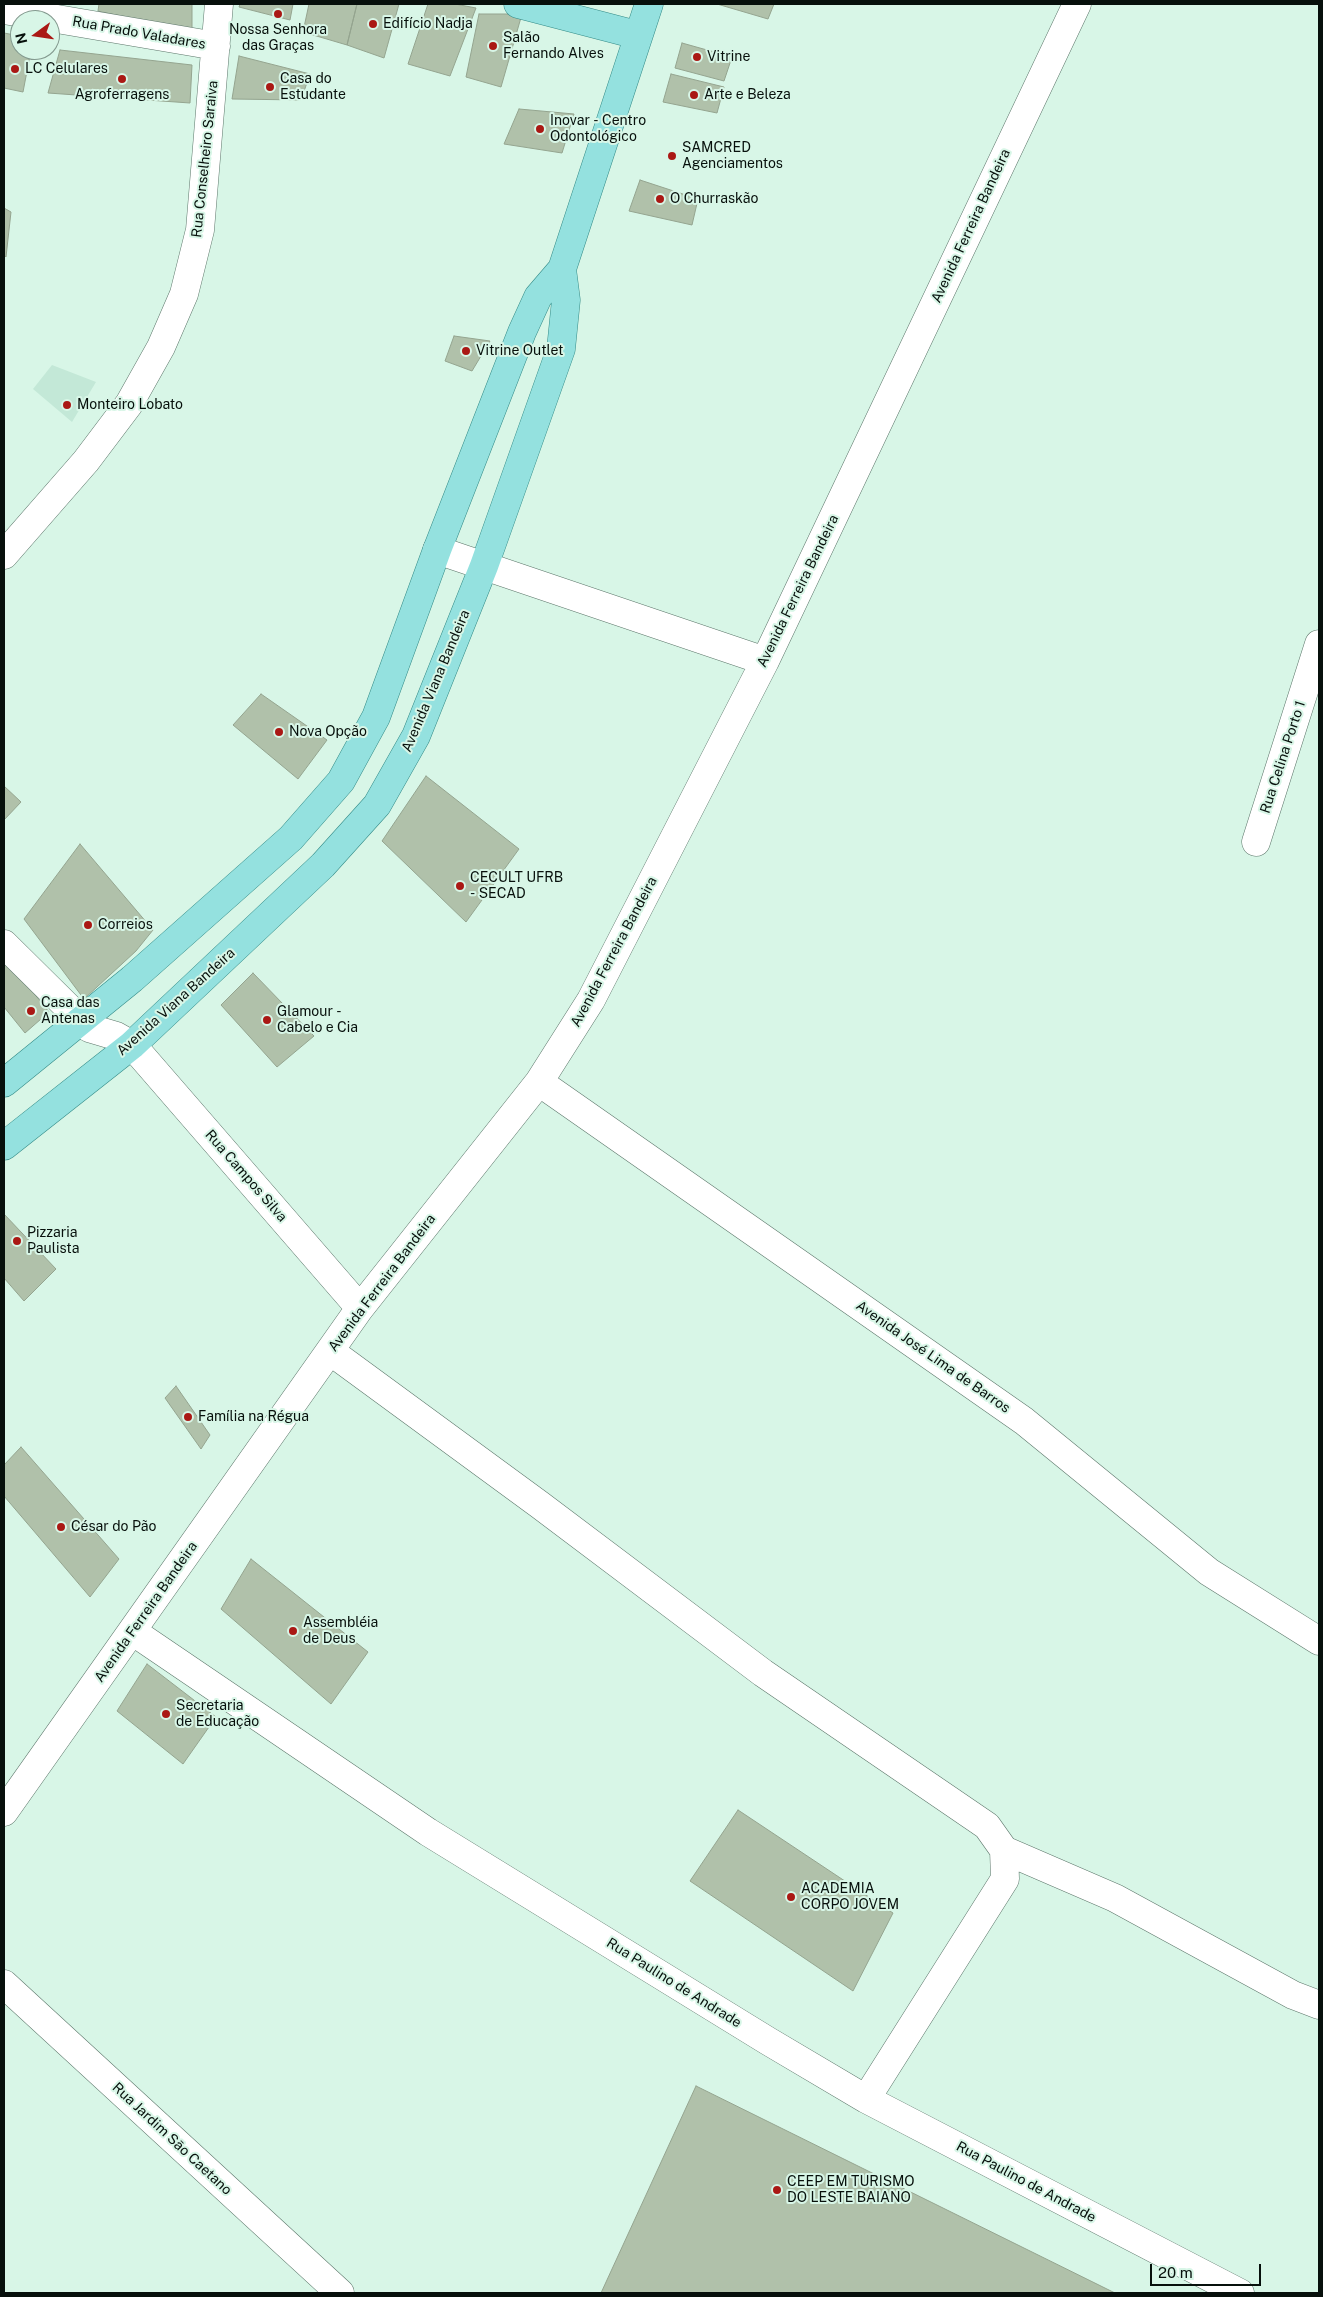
<!DOCTYPE html>
<html>
<head>
<meta charset="utf-8">
<style>
  body { margin:0 }
  #map { position:relative; width:1323px; height:2297px; overflow:hidden; background:#d8f6e7; font-family:"Public Sans",sans-serif }
  canvas { display:block }
  .frame { position:absolute; inset:0; border:5px solid #07100c; pointer-events:none }
  .north { position:absolute; left:10px; top:10px; width:50px; height:50px; box-sizing:border-box; background:#d8f6e7; border:1px solid #849a8f; border-radius:50%; rotate:256deg; font-size:14px; font-weight:700; line-height:20px; text-align:center; color:#07100c }
  .north::after { content:''; display:block; margin:auto; width:18px; height:22px; background:#aa1814; clip-path:polygon(50% 0,100% 100%,50% 72%,0 100%) }
  .scale { position:absolute; left:1150px; top:2264px; width:111px; height:22px; box-sizing:border-box; border:2px solid #07100c; border-top:0; padding-left:6px; font-size:15px; line-height:18px; white-space:nowrap; color:#07100c; -webkit-text-stroke:4px #d8f6e7; paint-order:stroke }
</style>
</head>
<body>
<div id="map">
<canvas width="1323" height="2297"></canvas>
<div class="frame"></div>
<div class="north">N</div>
<div class="scale">20 m</div>
</div>
<script>
const c = document.querySelector('canvas').getContext('2d');
c.lineJoin = 'round';
function paint(path, color) { c.fillStyle = color; c.fill(path, 'evenodd'); }
const toPath = rows => new Path2D(rows.map(r => 'M' + r).join(''));
function stroke(path, color, width, dash) { c.strokeStyle = color; c.lineWidth = width; c.lineCap = dash ? 'butt' : 'round'; c.setLineDash(dash || []); c.stroke(path); }
function write(font, color, halo, rows, align = 'center') {
  c.font = font + ' "Public Sans",sans-serif'; c.lineWidth = 4; c.setLineDash([]); c.textBaseline = 'middle'; c.strokeStyle = halo; c.fillStyle = color; for (const [text, x, y, turn = 0] of rows) {
    c.save(); c.translate(x, y); c.rotate((+turn || 0) * Math.PI / 180); c.textAlign = isNaN(turn) ? turn : align; if (halo) c.strokeText(text, 0, 0); c.fillText(text, 0, 0); c.restore();
  }
}
paint(toPath([
  [52,365,96,382,72,422,33,389]
]), '#c3e8d7');
const building = toPath([
  [99,4,192,4,192,32,98,11,99,4],
  [240,4,293,4,290,20,239,7,240,4],
  [309,4,357,4,347,45,303,32,309,4],
  [357,4,399,4,384,58,347,45,357,4],
  [428,4,455,4,476,8,450,76,408,64,428,4],
  [717,4,774,4,768,19,717,4],
  [479,14,522,14,501,87,466,77,479,14],
  [4,33,20,36,20,50,31,50,23,92,4,88,4,33],
  [682,43,732,57,724,81,675,68,682,43],
  [60,50,192,65,190,103,48,93,60,50],
  [239,56,310,74,301,100,232,99,239,56],
  [671,74,724,87,717,113,663,102,671,74],
  [519,109,574,114,562,153,504,144,519,109],
  [640,180,698,199,692,225,629,211,640,180],
  [4,208,11,212,6,257,4,255,4,208],
  [454,336,490,341,472,371,445,361,454,336],
  [261,694,327,740,298,779,233,725,261,694],
  [426,776,519,849,466,922,382,841,426,776],
  [4,786,21,802,4,820,4,786],
  [80,844,153,930,136,951,84,999,24,919,80,844],
  [4,956,49,1012,25,1033,4,1007,4,956],
  [253,973,314,1036,277,1067,221,1005,253,973],
  [4,1214,56,1269,24,1301,4,1278,4,1214],
  [176,1386,210,1435,201,1449,165,1398,176,1386],
  [21,1447,119,1559,90,1597,4,1496,4,1465,21,1447],
  [251,1559,368,1652,331,1704,221,1609,251,1559],
  [147,1664,216,1717,183,1764,117,1711,147,1664],
  [738,1810,893,1913,853,1991,690,1881,738,1810],
  [696,2086,1115,2293,601,2293,696,2086]
]);
paint(building, '#b0c1aa');
stroke(building, '#94a48f', 1);
const minor = toPath([
  [4,10,216,46],
  [437,550,765,661],
  [4,555,86,461,129,404,161,347,184,294,200,230,219,4],
  [1256,842,1319,644],
  [4,944,89,1028,116,1036,132,1045,360,1308],
  [539,1082,1024,1421,1209,1572,1319,1641],
  [330,1351,540,1505,763,1673,987,1826,1004,1850,1005,1879,866,2099],
  [132,1631,428,1832,768,2041,866,2099,1240,2293],
  [4,1812,360,1308,539,1082,591,1000,765,661,1077,4],
  [1004,1850,1115,1898,1293,1995,1319,2005],
  [4,1984,340,2293]
]);
const major = toPath([
  [518,4,637,35],
  [4,1083,132,979,291,838,341,781,376,717,437,550,522,332,538,297,562,269,649,4],
  [4,1146,132,1045,323,865,377,805,416,736,484,566,561,349,566,300,562,269]
]);
stroke(minor, '#5c766a', 29);
stroke(major, '#348b87', 29);
stroke(minor, '#fff', 28);
stroke(major, '#94e1df', 28);
for (const [x, y, r, color] of [
  [278,14,5,"#aa1814"],
  [373,24,5,"#aa1814"],
  [493,46,5,"#aa1814"],
  [697,57,5,"#aa1814"],
  [15,69,5,"#aa1814"],
  [122,79,5,"#aa1814"],
  [270,87,5,"#aa1814"],
  [694,95,5,"#aa1814"],
  [540,129,5,"#aa1814"],
  [672,156,5,"#aa1814"],
  [660,199,5,"#aa1814"],
  [466,351,5,"#aa1814"],
  [67,405,5,"#aa1814"],
  [279,732,5,"#aa1814"],
  [460,886,5,"#aa1814"],
  [88,925,5,"#aa1814"],
  [31,1011,5,"#aa1814"],
  [267,1020,5,"#aa1814"],
  [17,1241,5,"#aa1814"],
  [188,1417,5,"#aa1814"],
  [61,1527,5,"#aa1814"],
  [293,1631,5,"#aa1814"],
  [166,1714,5,"#aa1814"],
  [791,1897,5,"#aa1814"],
  [777,2190,5,"#aa1814"]
]) { const dot = new Path2D(); dot.arc(x, y, r, 0, 2 * Math.PI); c.fillStyle = color; c.fill(dot); stroke(dot, '#d8f6e7', 2); }
write('14px', '#07100c', '#d8f6e7', [
  ["Edifício Nadja",383,24],
  ["Nossa Senhora",278,30,"center"],
  ["das Graças",278,46,"center"],
  ["Salão",503,38],
  ["Fernando Alves",503,54],
  ["Vitrine",707,57],
  ["LC Celulares",25,69],
  ["Casa do",280,79],
  ["Estudante",280,95],
  ["Agroferragens",122,95,"center"],
  ["Arte e Beleza",704,95],
  ["Inovar - Centro",550,121],
  ["Odontológico",550,137],
  ["SAMCRED",682,148],
  ["Agenciamentos",682,164],
  ["O Churraskão",670,199],
  ["Vitrine Outlet",476,351],
  ["Monteiro Lobato",77,405],
  ["Nova Opção",289,732],
  ["CECULT UFRB",470,878],
  ["- SECAD",470,894],
  ["Correios",98,925],
  ["Casa das",41,1003],
  ["Antenas",41,1019],
  ["Glamour -",277,1012],
  ["Cabelo e Cia",277,1028],
  ["Pizzaria",27,1233],
  ["Paulista",27,1249],
  ["Família na Régua",198,1417],
  ["César do Pão",71,1527],
  ["Assembléia",303,1623],
  ["de Deus",303,1639],
  ["Secretaria",176,1706],
  ["de Educação",176,1722],
  ["ACADEMIA",801,1889],
  ["CORPO JOVEM",801,1905],
  ["CEEP EM TURISMO",787,2182],
  ["DO LESTE BAIANO",787,2198]
], 'left');
write('14px', '#07100c', '#d8f6e7', [
  ["Rua Prado Valadares",139,33,10],
  ["Rua Conselheiro Saraiva",205,159,-84],
  ["Avenida Ferreira Bandeira",971,226,-65],
  ["Avenida Ferreira Bandeira",798,591,-64],
  ["Avenida Viana Bandeira",436,681,-67],
  ["Rua Celina Porto 1",1283,757,-72],
  ["Avenida Ferreira Bandeira",614,952,-62],
  ["Avenida Viana Bandeira",176,1002,-42],
  ["Rua Campos Silva",246,1176,49],
  ["Avenida Ferreira Bandeira",382,1283,-53],
  ["Avenida José Lima de Barros",933,1357,35],
  ["Avenida Ferreira Bandeira",146,1612,-55],
  ["Rua Paulino de Andrade",674,1983,32],
  ["Rua Jardim São Caetano",172,2139,43],
  ["Rua Paulino de Andrade",1026,2182,28]
]);
</script>
</body>
</html>
